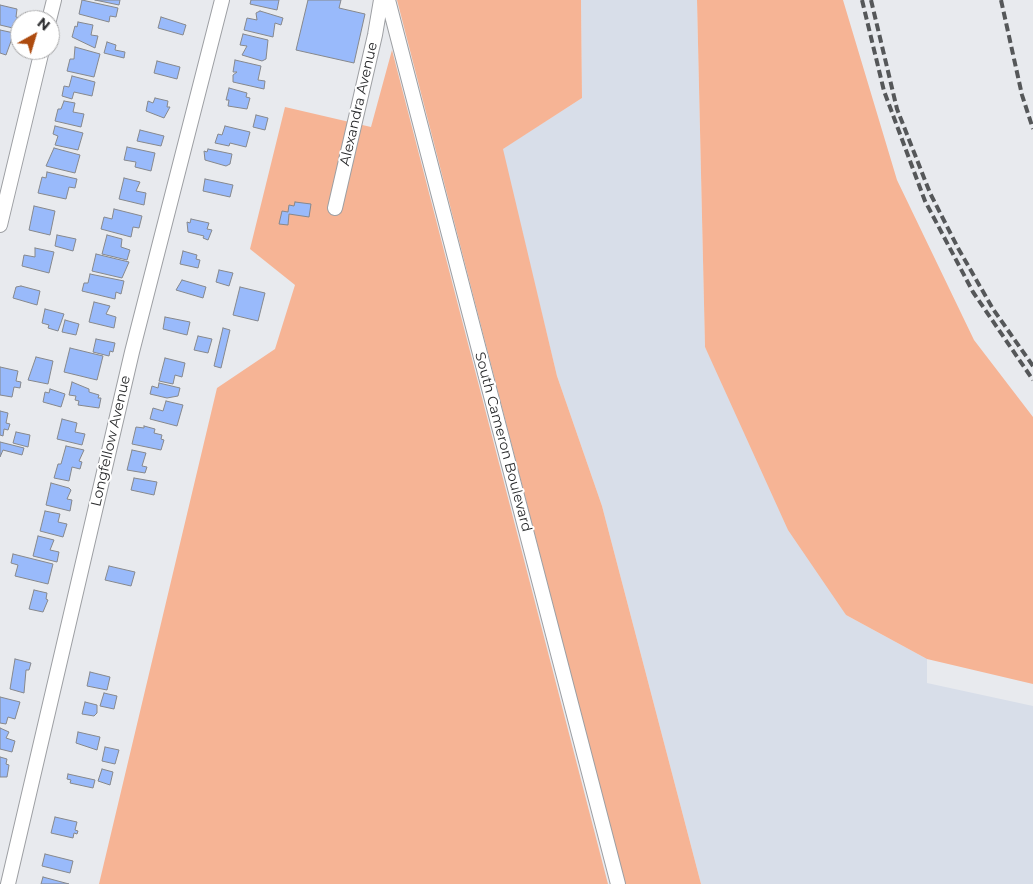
<!DOCTYPE html>
<html>
<head>
<meta charset="utf-8">
<style>
  body { margin:0 }
  #map { position:relative; width:1033px; height:884px; overflow:hidden; background:#e8eaee; font-family:Montserrat,sans-serif }
  canvas { display:block }
  .north { position:absolute; left:10px; top:10px; width:50px; height:50px; box-sizing:border-box; background:#fff; border:1px solid #a9a9aa; border-radius:50%; rotate:39deg; font-size:14px; font-weight:700; line-height:20px; text-align:center; color:#28292b }
  .north::after { content:''; display:block; margin:auto; width:18px; height:22px; background:#ad4b0f; clip-path:polygon(50% 0,100% 100%,50% 72%,0 100%) }
</style>
</head>
<body>
<div id="map">
<canvas width="1033" height="884"></canvas>
<div class="north">N</div>
</div>
<script>
const c = document.querySelector('canvas').getContext('2d');
c.lineJoin = 'round';
function paint(path, color) { c.fillStyle = color; c.fill(path, 'evenodd'); }
const toPath = rows => new Path2D(rows.map(r => 'M' + r).join(''));
function stroke(path, color, width, dash) { c.strokeStyle = color; c.lineWidth = width; c.lineCap = dash ? 'butt' : 'round'; c.setLineDash(dash || []); c.stroke(path); }
function write(font, color, halo, rows, align = 'center') {
  c.font = font + ' Montserrat,sans-serif'; c.lineWidth = 4; c.setLineDash([]); c.textBaseline = 'middle'; c.strokeStyle = halo; c.fillStyle = color; for (const [text, x, y, turn = 0] of rows) {
    c.save(); c.translate(x, y); c.rotate((+turn || 0) * Math.PI / 180); c.textAlign = isNaN(turn) ? turn : align; if (halo) c.strokeText(text, 0, 0); c.fillText(text, 0, 0); c.restore();
  }
}
paint(toPath([
  [581,0,697,0,705,347,846,615,927,659,927,683,1033,706,1033,884,701,884,602,506,557,376,502,149,582,98]
]), '#d8dee9');
paint(toPath([
  [397,0,581,0,582,98,503,149,557,376,602,506,701,884,625,884],
  [697,0,843,0,897,180,974,340,1033,417,1033,684,927,659,846,615,788,530,705,347],
  [392,50,608,884,99,884,217,388,275,349,295,285,250,249,285,107,371,127]
]), '#f6b495');
const building = toPath([
  [82,0,118,8,116,17,110,16,109,22,79,14,82,0],
  [95,0,120,0,119,5,95,0],
  [251,0,279,0,277,10,250,4,251,0],
  [308,0,341,0,339,8,365,14,354,63,296,50,308,0],
  [0,5,17,9,16,17,20,18,17,29,0,25,0,5],
  [260,11,283,18,281,25,275,23,273,37,244,30,247,18,257,20,256,13,260,11],
  [161,17,186,25,183,35,158,28,161,17],
  [78,22,93,25,91,35,98,36,95,48,72,37,75,26,77,27,78,22],
  [0,30,14,33,6,55,0,53,0,30],
  [243,34,268,40,266,59,262,61,242,55,247,46,240,45,243,34],
  [107,42,116,45,115,50,125,52,124,58,104,53,107,42],
  [75,47,100,54,94,77,67,71,70,59,74,59,75,47],
  [235,60,261,66,258,80,265,81,264,89,233,82,233,75,237,72,233,72,235,60],
  [157,61,180,67,177,79,154,73,157,61],
  [72,76,95,82,92,96,74,92,72,99,62,96,64,86,69,87,72,76],
  [229,88,247,93,246,97,250,98,247,109,228,106,229,100,226,100,229,88],
  [155,98,168,101,167,107,170,107,164,118,146,111,148,101,153,103,155,98],
  [64,101,75,103,73,112,84,114,81,127,55,121,58,109,61,109,64,101],
  [256,115,268,118,265,130,253,127,256,115],
  [55,126,83,133,78,150,55,145,58,136,53,134,55,126],
  [225,126,250,132,246,147,230,143,229,146,215,143,218,134,222,135,225,126],
  [140,130,164,136,161,146,137,141,140,130],
  [127,147,155,153,151,171,135,167,136,162,124,160,127,147],
  [54,148,80,155,75,173,46,166,54,148],
  [208,149,232,154,230,164,226,166,205,160,204,151,207,152,208,149],
  [47,172,77,179,75,188,69,187,66,199,38,193,42,177,46,178,47,172],
  [124,178,140,182,136,191,146,193,144,205,119,199,124,178],
  [205,179,233,185,230,197,203,191,205,179],
  [295,202,311,204,309,217,289,214,288,225,279,224,282,211,288,212,289,205,294,206,295,202],
  [34,206,55,211,50,235,29,230,34,206],
  [114,209,142,216,139,228,133,227,131,237,101,229,104,217,112,219,114,209],
  [191,219,209,223,207,229,212,230,208,240,203,238,204,236,188,232,187,222,190,223,191,219],
  [57,235,76,239,73,251,55,246,57,235],
  [107,235,122,239,121,247,130,250,127,260,102,254,107,235],
  [35,248,54,252,49,273,22,266,24,255,35,257,35,248],
  [183,251,197,255,196,259,200,260,198,268,180,264,183,251],
  [96,254,129,262,122,278,92,271,96,254],
  [219,270,233,273,229,286,216,282,219,270],
  [90,274,124,281,121,294,116,292,115,299,82,291,84,283,88,283,90,274],
  [182,280,206,287,203,298,176,290,182,280],
  [21,286,40,291,37,305,13,298,16,287,21,286],
  [240,287,265,293,258,321,233,315,240,287],
  [94,302,110,306,106,314,116,317,114,328,89,322,94,302],
  [45,309,64,314,58,331,48,328,49,325,42,323,45,309],
  [165,317,190,322,187,335,163,329,165,317],
  [65,320,79,324,76,335,62,332,65,320],
  [223,328,230,330,221,368,214,366,223,328],
  [198,336,212,339,208,353,194,350,198,336],
  [96,339,115,343,113,352,110,351,109,356,93,352,96,339],
  [70,348,103,356,97,380,64,372,70,348],
  [36,357,53,361,48,384,28,380,36,357],
  [165,358,185,363,182,377,175,375,173,384,159,381,165,358],
  [0,367,18,371,16,381,21,382,20,388,14,387,12,397,0,395,0,367],
  [72,382,89,389,89,392,99,395,98,398,101,398,99,408,78,405,79,401,75,400,76,396,69,395,72,382],
  [159,383,180,388,178,396,167,398,150,394,152,386,158,388,159,383],
  [50,389,65,394,61,407,43,402,45,392,49,393,50,389],
  [166,401,183,405,177,426,150,419,153,408,163,411,166,401],
  [0,411,8,413,6,423,10,424,8,430,4,429,3,436,0,435,0,411],
  [62,419,77,423,75,432,85,434,82,445,57,439,62,419],
  [144,426,155,429,154,433,162,435,161,439,164,440,161,450,132,444,136,427,144,428,144,426],
  [16,432,30,435,28,447,13,443,16,432],
  [0,442,24,448,22,455,3,450,0,457,0,442],
  [66,446,84,450,79,461,82,462,80,469,72,467,69,481,54,478,58,464,61,464,66,446],
  [132,450,146,453,142,466,147,467,145,473,127,470,132,450],
  [134,478,157,482,154,495,131,490,134,478],
  [51,483,69,488,71,490,67,499,72,500,70,511,46,505,51,483],
  [45,511,60,514,58,522,67,524,63,537,40,531,45,511],
  [38,536,54,540,50,550,59,552,57,562,33,556,38,536],
  [13,554,53,564,48,584,15,576,18,565,11,563,13,554],
  [109,566,135,572,131,586,105,580,109,566],
  [34,590,47,593,46,599,48,600,43,612,29,609,34,590],
  [15,659,31,663,29,670,26,670,24,693,10,689,15,659],
  [90,672,110,677,107,690,87,686,90,672],
  [104,693,117,696,114,709,100,706,104,693],
  [0,697,20,702,15,719,8,717,6,724,0,723,0,697],
  [85,702,97,705,97,713,94,716,82,714,85,702],
  [0,728,9,732,6,738,15,741,12,752,0,749,0,728],
  [78,732,100,737,97,750,76,743,78,732],
  [105,747,119,750,115,764,102,761,105,747],
  [0,757,7,759,6,764,9,765,7,777,0,777,0,757],
  [102,769,113,772,110,785,98,781,102,769],
  [68,774,95,780,93,788,70,783,71,780,67,779,68,774],
  [55,817,77,822,75,830,78,831,77,834,74,833,73,838,51,833,55,817],
  [45,854,73,861,70,873,42,866,45,854],
  [43,877,69,884,41,884,43,877]
]);
paint(building, '#99bafb');
stroke(building, '#86888c', 1);
const minor = toPath([
  [388,0,618,884],
  [49,20,54,0],
  [335,208,375,35,381,0],
  [0,225,42,50],
  [8,884,132,352,222,0]
]);
stroke(minor, '#9d9fa3', 16);
stroke(minor, '#fff', 14);
stroke(toPath([
  [862,0,884,91,925,201,973,292,1033,380],
  [871,0,897,109,930,193,958,248,993,309,1033,366],
  [1001,0,1022,95,1033,129]
]), '#555759', 4, [8, 4]);
write('14px', '#28292b', '#fff', [
  ["Alexandra Avenue",359,104,-77],
  ["Longfellow Avenue",111,441,-77],
  ["South Cameron Boulevard",503,442,75]
]);
</script>
</body>
</html>
